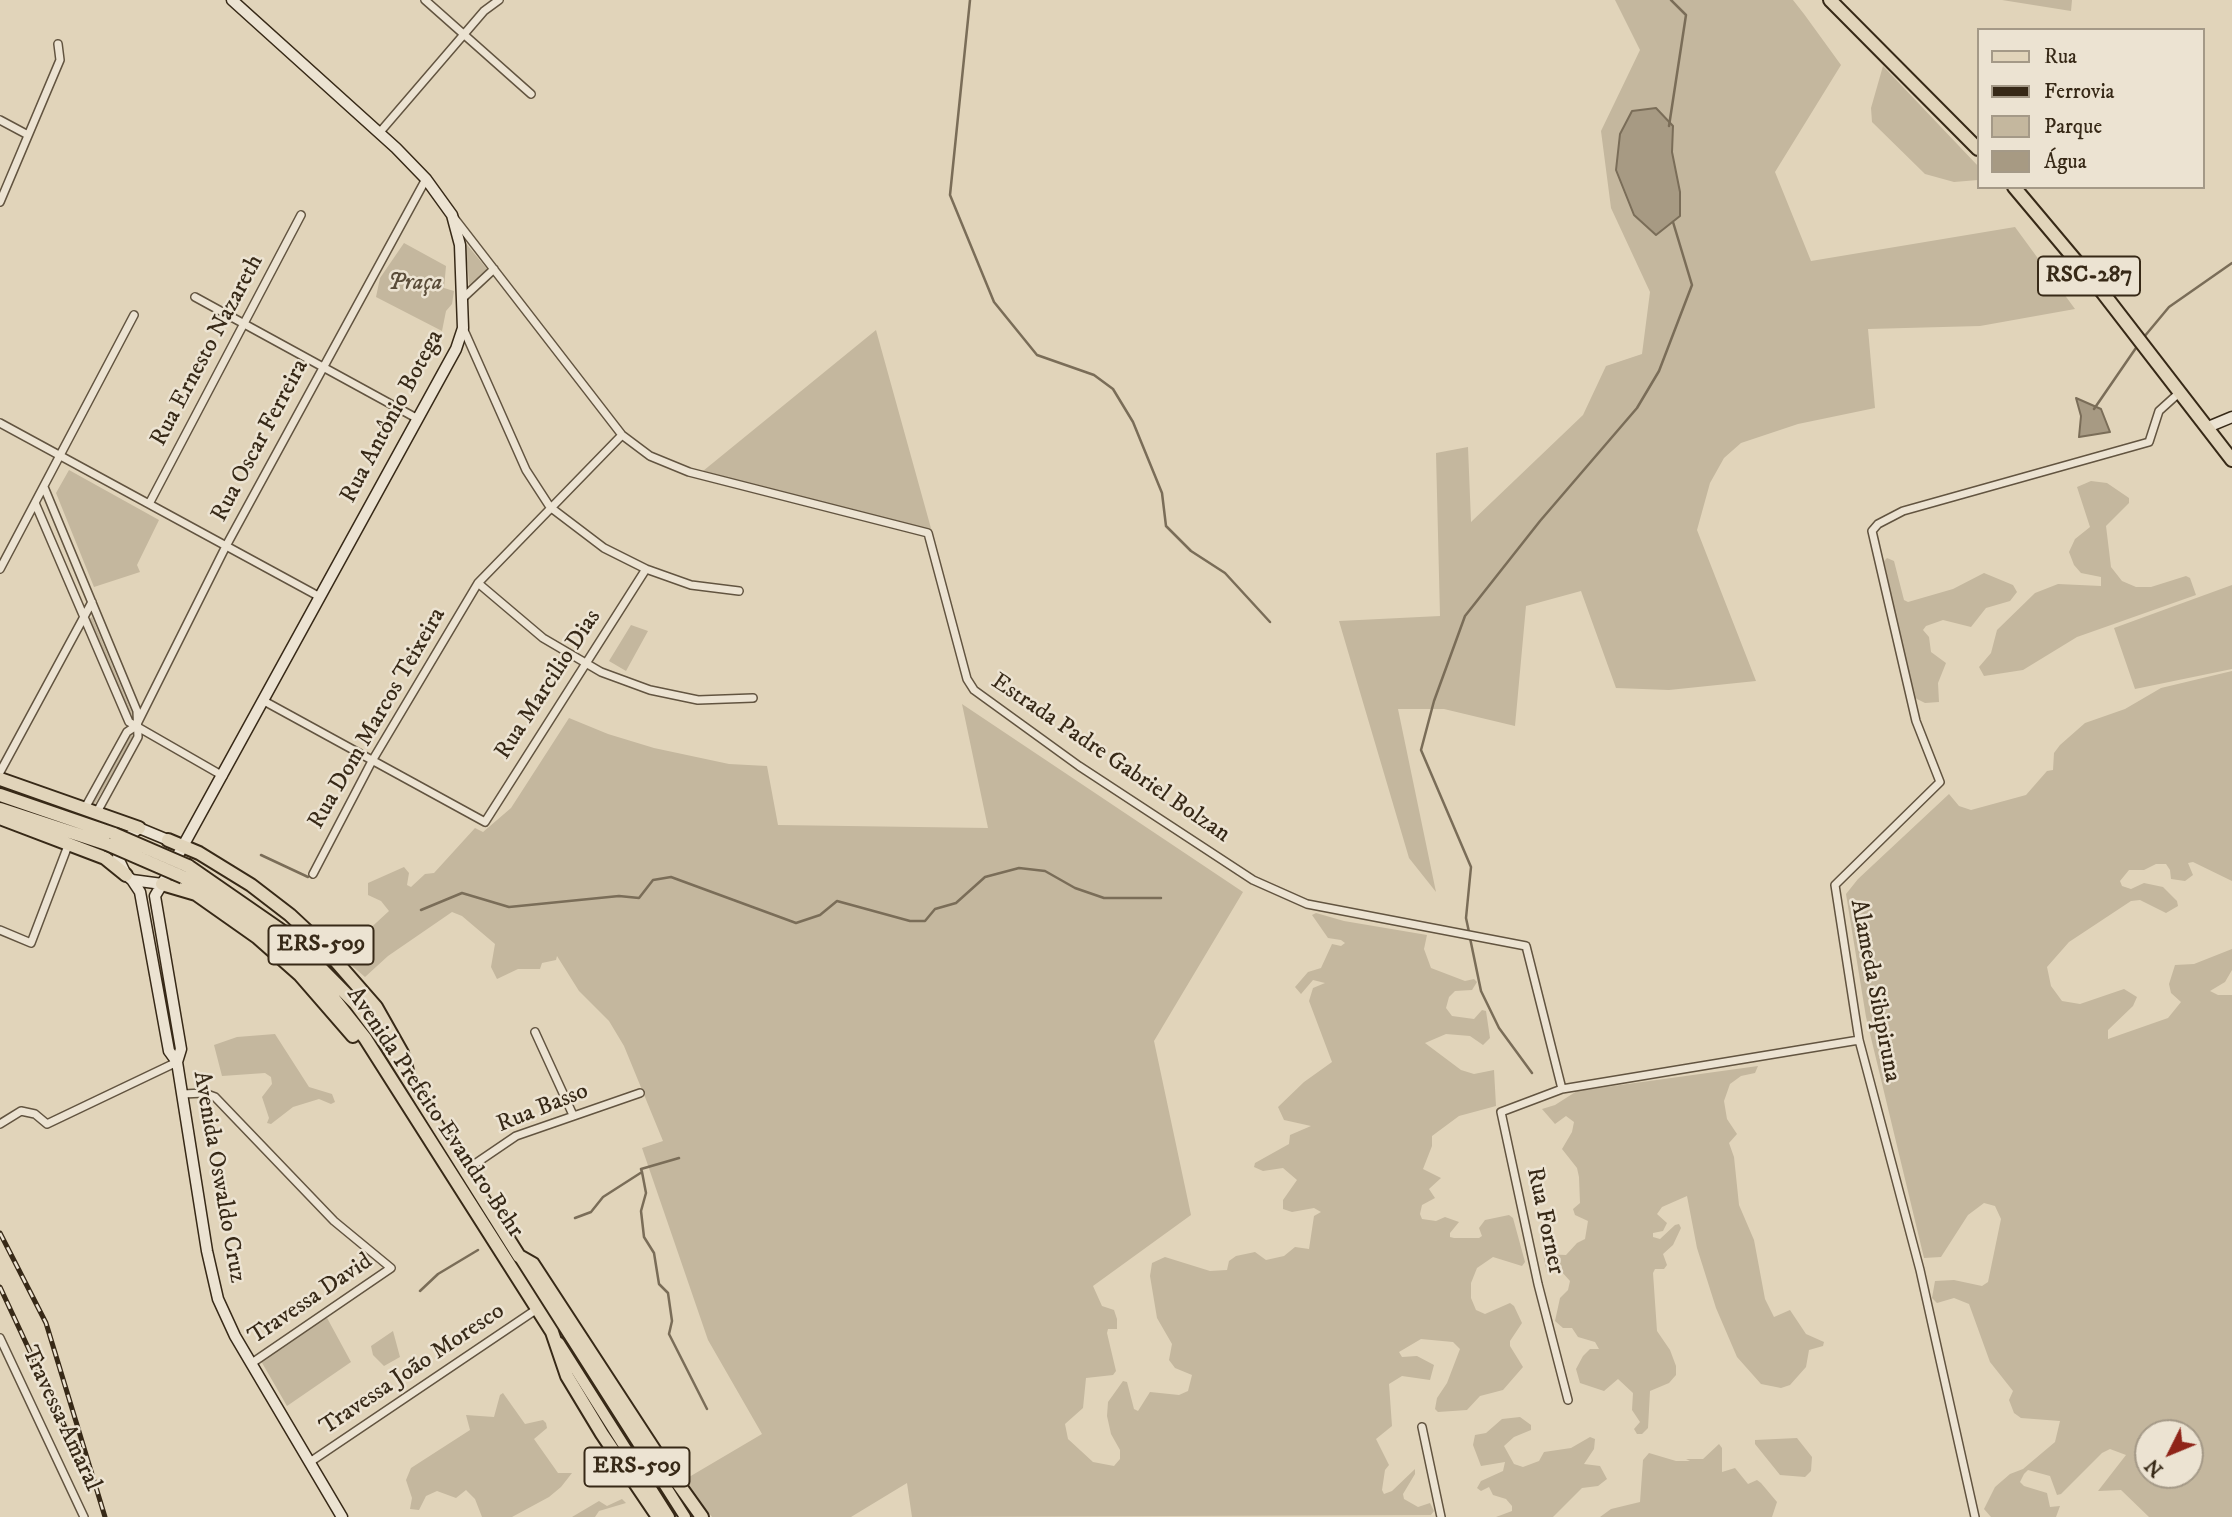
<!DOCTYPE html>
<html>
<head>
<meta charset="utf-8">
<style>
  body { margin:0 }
  #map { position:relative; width:2232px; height:1517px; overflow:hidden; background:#e1d4ba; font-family:"IM FELL DW Pica",serif }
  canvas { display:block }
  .legend { position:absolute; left:1977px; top:28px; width:228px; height:161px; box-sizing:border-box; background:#ece3d2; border:2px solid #a49987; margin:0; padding:9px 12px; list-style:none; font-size:21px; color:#372917 }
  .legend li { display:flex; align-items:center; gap:14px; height:35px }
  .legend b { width:35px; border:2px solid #a49987 }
  .north { position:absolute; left:2134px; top:1419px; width:70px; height:70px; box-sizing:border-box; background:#ece3d2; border:2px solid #a49987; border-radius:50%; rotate:227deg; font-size:19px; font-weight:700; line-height:28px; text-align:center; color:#372917 }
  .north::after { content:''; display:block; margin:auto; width:24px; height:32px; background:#8f2418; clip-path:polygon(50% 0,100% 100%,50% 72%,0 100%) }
</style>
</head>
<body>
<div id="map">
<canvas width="2232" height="1517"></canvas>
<ul class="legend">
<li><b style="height:9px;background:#e1d4ba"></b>Rua</li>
<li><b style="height:9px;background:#372917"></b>Ferrovia</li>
<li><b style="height:19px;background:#c4b79e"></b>Parque</li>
<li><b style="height:19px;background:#a79a83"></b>Água</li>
</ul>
<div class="north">N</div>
</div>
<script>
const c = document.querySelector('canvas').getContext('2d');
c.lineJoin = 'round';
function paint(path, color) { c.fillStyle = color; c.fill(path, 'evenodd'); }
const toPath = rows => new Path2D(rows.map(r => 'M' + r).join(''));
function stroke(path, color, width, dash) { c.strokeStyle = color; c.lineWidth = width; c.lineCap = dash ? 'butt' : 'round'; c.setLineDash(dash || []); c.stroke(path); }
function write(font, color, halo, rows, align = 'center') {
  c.font = font + ' "IM FELL DW Pica",serif'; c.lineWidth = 5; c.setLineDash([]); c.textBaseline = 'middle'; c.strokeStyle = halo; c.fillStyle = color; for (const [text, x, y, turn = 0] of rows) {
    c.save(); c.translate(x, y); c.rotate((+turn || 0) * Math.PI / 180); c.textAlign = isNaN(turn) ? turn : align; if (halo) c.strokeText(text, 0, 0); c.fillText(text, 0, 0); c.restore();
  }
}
paint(toPath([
  [1615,0,1793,0,1804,14,1841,65,1775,172,1811,261,2015,227,2075,309,1980,326,1868,329,1875,408,1798,424,1741,443,1724,458,1710,483,1697,530,1756,681,1669,690,1616,688,1581,591,1526,606,1515,726,1444,709,1398,709,1436,892,1409,858,1339,621,1440,616,1436,453,1468,447,1471,522,1583,415,1606,366,1642,354,1650,292,1611,208,1601,131,1640,50],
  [2002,0,2072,0,2071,11],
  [1883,66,1978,166,1978,180,1954,182,1925,174,1872,122,1871,108],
  [464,241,487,269,469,285,468,270],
  [404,243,446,266,444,288,454,291,452,304,446,311,442,331,376,297,380,278],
  [876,330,932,532,703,471],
  [69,470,159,520,137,565,140,572,94,587,56,493],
  [2091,481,2107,483,2129,498,2129,503,2106,526,2111,567,2122,581,2136,587,2151,587,2186,576,2190,578,2196,595,2077,637,2023,670,1984,676,1979,667,1991,653,1997,630,2035,593,2058,584,2101,586,2101,577,2081,573,2074,565,2069,552,2075,539,2090,527,2077,487],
  [1887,558,1894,561,1904,600,1908,602,1953,589,1984,573,2013,585,2017,592,2010,601,1986,608,1971,627,1943,620,1926,626,1923,630,1929,637,1931,652,1946,663,1938,683,1939,702,1925,703,1913,697,1884,561],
  [2232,585,2232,669,2135,689,2114,628],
  [92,617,132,713,131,718,89,619],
  [631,625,648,631,626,671,609,661],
  [2232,671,2232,881,2193,862,2188,863,2193,875,2185,881,2171,879,2170,870,2166,864,2156,864,2144,870,2129,870,2120,881,2122,886,2131,889,2144,883,2163,887,2177,901,2178,906,2166,913,2140,900,2131,901,2069,942,2047,967,2051,986,2062,1001,2080,1004,2124,989,2137,997,2133,1006,2108,1030,2108,1039,2168,1018,2181,1002,2171,993,2169,984,2175,965,2194,964,2232,949,2232,970,2225,982,2210,991,2218,995,2232,995,2232,1517,2149,1517,2121,1490,2098,1491,2126,1455,2110,1449,2102,1453,2061,1494,2057,1495,2050,1476,2028,1470,2024,1474,2020,1482,2024,1486,2047,1493,2050,1507,2060,1506,2056,1517,1991,1517,1984,1509,1995,1487,2010,1474,2023,1469,2055,1442,2060,1421,2021,1418,2014,1413,2009,1400,2013,1391,1990,1362,1969,1304,1954,1298,1937,1303,1932,1298,1935,1281,1954,1280,1982,1286,1988,1282,2001,1219,1995,1206,1984,1203,1968,1215,1941,1257,1924,1258,1866,1017,1846,894,1858,879,1949,794,1959,806,1971,810,2026,795,2047,771,2053,770,2054,753,2060,745,2085,723,2125,709,2161,688],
  [2148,1433,2190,1433,2190,1475,2148,1475],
  [962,704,1243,892,1154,1041,1191,1215,1093,1286,1102,1306,1114,1310,1117,1319,1117,1329,1108,1329,1107,1333,1116,1371,1113,1375,1086,1378,1083,1408,1065,1424,1068,1439,1093,1462,1114,1466,1120,1459,1120,1450,1111,1434,1107,1416,1108,1402,1123,1381,1127,1382,1134,1409,1138,1411,1150,1392,1179,1395,1188,1391,1192,1375,1175,1368,1169,1360,1172,1344,1157,1318,1150,1276,1152,1263,1165,1257,1210,1271,1227,1270,1229,1261,1236,1256,1255,1252,1266,1260,1284,1256,1295,1247,1309,1249,1314,1216,1321,1212,1314,1208,1292,1212,1283,1209,1283,1200,1297,1180,1283,1168,1263,1171,1254,1167,1255,1163,1289,1144,1290,1135,1311,1126,1284,1120,1278,1107,1304,1082,1332,1062,1309,1001,1313,988,1325,983,1313,980,1301,994,1295,987,1308,972,1321,968,1332,944,1341,946,1345,943,1341,940,1328,938,1312,915,1316,913,1344,921,1427,935,1424,949,1431,968,1465,981,1474,979,1477,982,1472,990,1455,991,1449,997,1446,1008,1452,1016,1474,1019,1482,1010,1486,1011,1490,1038,1483,1045,1470,1036,1446,1034,1425,1043,1461,1070,1474,1074,1494,1070,1496,1106,1459,1116,1432,1136,1432,1146,1423,1169,1441,1178,1429,1189,1435,1198,1422,1205,1420,1214,1422,1219,1436,1221,1445,1217,1459,1222,1450,1233,1450,1237,1454,1238,1479,1238,1482,1236,1479,1228,1485,1220,1509,1215,1513,1218,1525,1262,1522,1266,1493,1257,1477,1268,1471,1283,1471,1298,1476,1310,1485,1314,1510,1303,1514,1306,1522,1323,1510,1341,1510,1346,1523,1367,1503,1390,1480,1396,1467,1410,1438,1412,1435,1409,1437,1398,1447,1383,1460,1349,1453,1342,1421,1339,1399,1352,1402,1357,1417,1356,1434,1365,1430,1380,1402,1376,1389,1384,1392,1426,1376,1439,1389,1465,1385,1470,1382,1490,1384,1494,1392,1491,1415,1469,1415,1474,1403,1494,1404,1499,1418,1507,1430,1503,1434,1511,1431,1515,912,1517,907,1483,851,1517,712,1517,684,1480,762,1434,708,1340,642,1148,663,1141,624,1046,609,1021,579,991,557,956,556,960,542,963,540,969,518,969,497,979,491,967,495,944,462,916,452,912,388,956,365,977,351,965,364,934,389,911,381,901,368,895,368,883,404,867,409,873,407,885,411,887,425,874,434,873,475,828,483,832,511,808,569,718,608,734,654,748,729,764,767,766,778,825,988,828],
  [132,733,133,738,93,807,92,803],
  [275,1034,309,1087,332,1094,335,1102,331,1104,319,1099,293,1107,271,1124,267,1123,269,1118,262,1097,272,1084,271,1077,265,1073,222,1076,214,1045,237,1037],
  [1758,1066,1755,1073,1741,1076,1730,1084,1724,1101,1727,1119,1737,1134,1729,1143,1734,1157,1739,1205,1754,1240,1765,1299,1774,1317,1790,1310,1806,1334,1824,1342,1823,1346,1809,1350,1806,1367,1790,1385,1781,1388,1761,1384,1737,1357,1716,1308,1697,1248,1687,1196,1662,1207,1657,1214,1667,1223,1663,1231,1653,1233,1653,1237,1660,1239,1675,1225,1679,1224,1681,1228,1673,1245,1663,1254,1667,1265,1664,1269,1655,1269,1653,1273,1657,1331,1670,1350,1676,1366,1676,1375,1669,1383,1650,1391,1648,1428,1642,1434,1637,1434,1634,1429,1640,1422,1632,1410,1633,1393,1618,1379,1604,1391,1580,1383,1576,1369,1583,1356,1590,1349,1599,1349,1595,1342,1578,1337,1572,1328,1563,1328,1555,1321,1560,1298,1568,1290,1570,1281,1561,1271,1547,1273,1543,1254,1566,1255,1577,1243,1585,1239,1588,1221,1575,1215,1573,1209,1580,1203,1579,1177,1577,1168,1562,1149,1572,1132,1574,1122,1566,1116,1555,1124,1542,1109,1555,1105,1577,1091],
  [326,1316,351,1362,287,1406,261,1361],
  [393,1331,400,1357,384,1366,373,1355,371,1346],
  [503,1393,525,1424,543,1420,546,1423,547,1428,534,1439,558,1473,572,1473,561,1487,549,1497,512,1517,482,1517,475,1499,466,1490,456,1498,437,1491,426,1496,419,1510,410,1509,412,1498,406,1480,411,1468,470,1430,466,1415,494,1417,500,1395],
  [1520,1417,1531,1425,1531,1430,1514,1437,1504,1446,1514,1464,1523,1467,1539,1461,1544,1452,1571,1448,1590,1437,1595,1439,1594,1449,1584,1464,1600,1466,1607,1479,1598,1486,1582,1488,1553,1517,1496,1517,1512,1511,1512,1506,1506,1499,1493,1495,1489,1487,1481,1491,1477,1488,1481,1481,1503,1471,1505,1462,1481,1466,1473,1445,1475,1435,1486,1433,1502,1419],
  [1797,1438,1812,1457,1811,1471,1805,1477,1780,1475,1755,1444,1755,1440],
  [1719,1444,1722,1448,1722,1472,1735,1468,1748,1484,1757,1480,1761,1483,1777,1502,1772,1517,1600,1517,1611,1509,1640,1502,1643,1460,1649,1453,1676,1461,1690,1461,1686,1459,1703,1459],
  [622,1499,626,1503,599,1511,595,1517,572,1517,599,1501,607,1506]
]), '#c4b79e');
const water = toPath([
  [1656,108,1673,126,1672,152,1680,192,1680,216,1656,235,1634,215,1616,170,1620,134,1632,111,1656,108],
  [2076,398,2101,409,2110,432,2079,437,2081,416,2076,398]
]);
paint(water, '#a79a83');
stroke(water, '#7a6d58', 2);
stroke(toPath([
  [970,0,950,195,994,302,1037,355,1094,375,1113,389,1133,422,1162,493,1166,526,1191,551,1225,573,1270,622],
  [1669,126,1686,15,1671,0],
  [2144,337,2169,307,2232,263],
  [2094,409,2138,345],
  [261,855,308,877],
  [421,910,462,893,509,907,619,896,639,898,653,880,671,877,796,923,820,915,837,901,910,921,925,921,935,909,956,903,985,877,1019,868,1045,871,1075,888,1104,898,1161,898],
  [1469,932,1466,918,1471,867,1421,750,1434,701,1465,616,1540,521,1637,408,1659,371,1692,285,1673,222],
  [1470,938,1481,991,1499,1028,1532,1073],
  [642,1172,646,1193,641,1211,644,1237,654,1253,659,1284,668,1293,672,1321,669,1334,707,1409],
  [575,1218,591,1212,603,1197,642,1172,641,1169,679,1158],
  [420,1291,438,1274,478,1250]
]), '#7a6d58', 2.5);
const street = toPath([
  [425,0,531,94],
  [0,120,28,135],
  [380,132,484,11,499,0],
  [0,202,60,60,58,44],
  [455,219,622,435,650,456,689,472,928,533,967,679,974,690,1079,766,1253,880,1307,904,1526,946,1562,1089,1859,1040],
  [195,297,418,419],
  [464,297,494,269],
  [463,328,526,470,550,507,604,548,646,569,691,585,739,591],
  [0,423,320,597],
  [44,487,137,711,138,737,97,812],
  [35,503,129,722,223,776],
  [149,504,301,215],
  [0,569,134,315],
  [478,583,543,638,601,672,650,690,698,700,753,698],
  [264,701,485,822,646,569],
  [0,772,92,602],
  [85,808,127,732,136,726,226,546,426,179],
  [313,874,372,761,478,583,622,435],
  [0,930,31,943,69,843],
  [535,1032,573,1115],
  [1562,1089,1501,1112,1538,1284,1568,1400],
  [183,1094,204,1093,215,1097,334,1221,391,1268,252,1363],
  [0,1124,21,1111,35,1114,47,1124,177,1062],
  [466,1170,516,1136,640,1093],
  [0,1338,84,1517],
  [1422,1427,1441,1517],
  [310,1462,537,1309],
  [1975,1517,1920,1270,1859,1040,1835,885,1940,782,1916,721,1872,531,1878,524,1903,511,2149,442,2159,411,2180,392]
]);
const secondary = toPath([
  [2208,427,2232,417],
  [172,866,456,349,463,328,460,245,452,215,426,179,396,148,232,0],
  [165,879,155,896,181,1049,177,1062],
  [132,880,140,892,169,1051,177,1062,207,1251,218,1299,235,1336,342,1517],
  [162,884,132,880,126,875,118,858,119,845,139,828,168,840]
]);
const primary = toPath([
  [519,1256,685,1517],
  [559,1343,669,1517]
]);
const highway = toPath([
  [1830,0,1978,149],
  [2014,187,2103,293,2232,460],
  [0,779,139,828],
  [0,795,114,834],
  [0,809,107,844],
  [0,818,105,858,126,875],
  [168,840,199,853,251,885,290,915,320,943,376,1007,402,1053,407,1071],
  [188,866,289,936,355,1003,387,1046,519,1256,533,1264,657,1454,702,1517],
  [183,877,258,926,280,944,323,985,365,1038,552,1332,567,1376,602,1434,658,1517],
  [162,884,196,894,257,937,300,975,353,1036]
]);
stroke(street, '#625440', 10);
stroke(secondary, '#372917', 13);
stroke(primary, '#372917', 14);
stroke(highway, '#372917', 16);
stroke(street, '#ece3d2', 7);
stroke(secondary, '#ece3d2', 10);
stroke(primary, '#e1d4ba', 10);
stroke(highway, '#e1d4ba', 12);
const rail = toPath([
  [0,1233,46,1323,105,1517],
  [0,1287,71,1440]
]);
stroke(rail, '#372917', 5);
stroke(rail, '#ece3d2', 2.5, [8]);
const highwayBridge = toPath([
  [114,834,188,866],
  [107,844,183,877]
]);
stroke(highwayBridge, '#372917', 16, []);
stroke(highwayBridge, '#e1d4ba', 12);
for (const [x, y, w] of [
  [2089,276,102],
  [321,945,105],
  [637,1467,105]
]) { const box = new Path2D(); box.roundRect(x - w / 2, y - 19.5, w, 39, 5); c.fillStyle = '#ece3d2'; c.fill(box); stroke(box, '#372917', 2); }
write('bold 23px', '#372917', null, [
  ["RSC-287",2089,276],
  ["ERS-509",321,945],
  ["ERS-509",637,1467]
]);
write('italic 24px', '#5a4c39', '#ece3d2', [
  ["Praça",415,284]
]);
write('24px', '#372917', '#ece3d2', [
  ["Rua Ernesto Nazareth",208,351,-62],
  ["Rua Antônio Botega",393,417,-62],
  ["Rua Oscar Ferreira",261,441,-62],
  ["Rua Marcilio Dias",549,685,-57],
  ["Rua Dom Marcos Teixeira",378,719,-60],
  ["Estrada Padre Gabriel Bolzan",1110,759,34],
  ["Alameda Sibipiruna",1874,991,79],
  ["Rua Basso",543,1109,-22],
  ["Avenida Prefeito Evandro Behr",434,1113,56],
  ["Avenida Oswaldo Cruz",218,1177,80],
  ["Rua Forner",1544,1221,78],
  ["Travessa David",311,1300,-34],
  ["Travessa João Moresco",413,1370,-34],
  ["Travessa Amaral",60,1419,65]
]);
</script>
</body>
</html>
